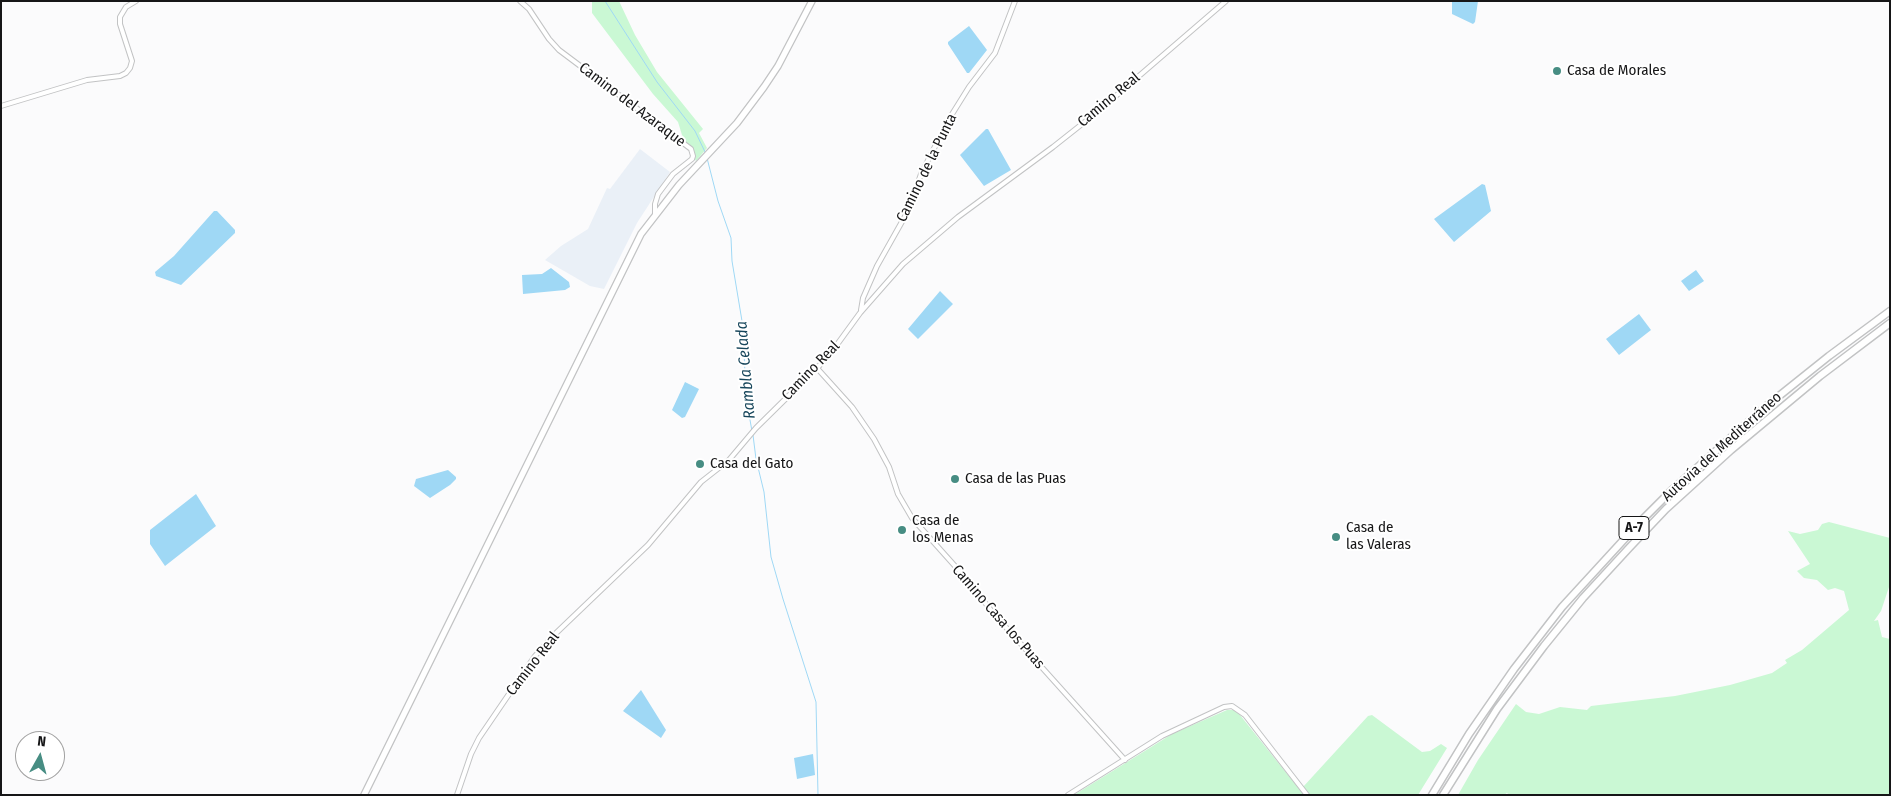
<!DOCTYPE html>
<html>
<head>
<meta charset="utf-8">
<style>
  body { margin:0 }
  #map { position:relative; width:1891px; height:796px; overflow:hidden; background:#fbfbfc; font-family:"Fira Sans Condensed",sans-serif }
  canvas { display:block }
  .frame { position:absolute; inset:0; border:2px solid #161617; pointer-events:none }
  .north { position:absolute; left:15px; top:731px; width:50px; height:50px; box-sizing:border-box; background:#fff; border:1px solid #a2a2a2; border-radius:50%; rotate:7deg; font-size:14px; font-weight:700; line-height:20px; text-align:center; color:#161617 }
  .north::after { content:''; display:block; margin:auto; width:18px; height:22px; background:#478d83; clip-path:polygon(50% 0,100% 100%,50% 72%,0 100%) }
</style>
</head>
<body>
<div id="map">
<canvas width="1891" height="796"></canvas>
<div class="frame"></div>
<div class="north">N</div>
</div>
<script>
const c = document.querySelector('canvas').getContext('2d');
c.lineJoin = 'round';
function paint(path, color) { c.fillStyle = color; c.fill(path, 'evenodd'); }
const toPath = rows => new Path2D(rows.map(r => 'M' + r).join(''));
function stroke(path, color, width, dash) { c.strokeStyle = color; c.lineWidth = width; c.lineCap = dash ? 'butt' : 'round'; c.setLineDash(dash || []); c.stroke(path); }
function write(font, color, halo, rows, align = 'center') {
  c.font = font + ' "Fira Sans Condensed",sans-serif'; c.lineWidth = 4; c.setLineDash([]); c.textBaseline = 'middle'; c.strokeStyle = halo; c.fillStyle = color; for (const [text, x, y, turn = 0] of rows) {
    c.save(); c.translate(x, y); c.rotate((+turn || 0) * Math.PI / 180); c.textAlign = isNaN(turn) ? turn : align; if (halo) c.strokeText(text, 0, 0); c.fillText(text, 0, 0); c.restore();
  }
}
paint(toPath([
  [640,149,670,172,637,223,604,289,590,286,545,260,561,246,588,229,607,188,610,189]
]), '#eaf0f7');
paint(toPath([
  [592,1,619,1,635,35,657,72,703,129,699,133,707,148,696,161,694,158,693,149,685,143,686,140,682,135,678,122,653,94,592,13],
  [1829,522,1890,538,1890,584,1881,611,1874,621,1878,620,1882,637,1890,639,1890,795,1509,795,1507,793,1504,795,1458,795,1478,760,1516,704,1526,712,1539,714,1560,707,1587,710,1591,706,1675,696,1730,685,1772,673,1787,663,1785,660,1802,650,1849,610,1844,591,1835,588,1828,590,1817,580,1804,578,1797,571,1810,564,1788,531,1800,534,1818,530,1822,524],
  [1227,710,1234,710,1240,715,1304,795,1074,795,1172,734],
  [1372,715,1422,752,1430,751,1441,744,1447,748,1418,795,1309,795,1303,787,1368,716]
]), '#caf8d4');
paint(toPath([
  [1452,1,1478,1,1475,22,1473,24,1452,14],
  [969,26,987,50,969,73,967,73,948,44,948,42],
  [986,129,988,129,1011,170,984,186,960,155],
  [1482,184,1485,185,1491,211,1454,242,1434,219],
  [214,211,217,211,235,230,235,233,181,285,156,276,155,272,174,256],
  [551,268,569,282,570,287,565,290,523,294,522,275,542,274],
  [1696,270,1704,281,1689,291,1681,281],
  [940,291,953,304,918,339,908,329],
  [1639,314,1651,330,1619,355,1606,339],
  [685,382,699,389,685,417,682,418,672,410],
  [448,470,456,477,456,479,450,485,430,498,414,486,416,479],
  [196,494,216,526,165,566,150,544,150,530],
  [641,690,666,730,661,738,623,711],
  [813,754,815,775,797,779,794,758]
]), '#9fd8f5');
stroke(toPath([
  [605,1,657,82,695,131,706,154],
  [707,158,718,201,731,238,732,261,743,327,746,398,752,431],
  [753,435,756,459,764,492,771,557,783,599,816,702,818,795]
]), '#9fd8f5', 1);
const minor = toPath([
  [520,1,529,9,549,39,559,50,691,149,693,156,692,159,673,174,658,194,655,204,655,216],
  [1,106,87,80,120,76,126,73,130,68,132,61,120,24,120,17,126,7,136,1],
  [861,310,863,298,877,266,908,211,921,174,949,119,969,87,995,53,1015,1],
  [816,367,852,407,874,439,889,467,898,494,912,518,963,575,994,614,1125,760],
  [457,795,471,754,479,738,535,656,553,636,648,545,701,482,729,460,756,428,828,357,860,313,903,264,958,217,1053,147,1096,113,1226,1],
  [1068,795,1162,736,1224,707,1232,706,1245,715,1307,795]
]);
const primary = toPath([
  [364,795,641,234,679,185,737,123,764,87,778,66,812,1]
]);
const motorway = toPath([
  [1432,795,1469,734,1514,669,1562,607,1640,522,1672,490,1764,408,1829,356,1890,311],
  [1443,795,1497,709,1544,646,1583,598,1629,548,1666,509,1731,450,1820,376,1890,323]
]);
stroke(minor, '#c2c3c4', 6);
stroke(primary, '#c2c3c4', 8);
stroke(motorway, '#c2c3c4', 9);
stroke(minor, '#fff', 4);
stroke(primary, '#fff', 5.5);
stroke(motorway, '#fff', 6);
for (const [x, y, r, color] of [
  [1557,71,5,"#478d83"],
  [700,464,5,"#478d83"],
  [955,479,5,"#478d83"],
  [902,530,5,"#478d83"],
  [1336,537,5,"#478d83"]
]) { const dot = new Path2D(); dot.arc(x, y, r, 0, 2 * Math.PI); c.fillStyle = color; c.fill(dot); stroke(dot, '#fff', 2); }
for (const [x, y, w] of [
  [1634,528,30]
]) { const box = new Path2D(); box.roundRect(x - w / 2, y - 11.5, w, 23, 4); c.fillStyle = '#fff'; c.fill(box); stroke(box, '#161617', 1); }
write('bold 14px', '#161617', null, [
  ["A-7",1634,528]
]);
write('15px', '#161617', '#fff', [
  ["Casa de Morales",1567,71],
  ["Casa del Gato",710,464],
  ["Casa de las Puas",965,479],
  ["Casa de",912,521],
  ["los Menas",912,538],
  ["Casa de",1346,528],
  ["las Valeras",1346,545]
], 'left');
write('15px', '#161617', '#fff', [
  ["Camino Real",1109,100,-40],
  ["Camino del Azaraque",632,105,37],
  ["Camino de la Punta",927,168,-64],
  ["Camino Real",811,371,-46],
  ["Autovía del Mediterráneo",1722,447,-42],
  ["Camino Casa los Puas",998,617,49],
  ["Camino Real",533,664,-52]
]);
write('italic 16px', '#17465b', '#fff', [
  ["Rambla Celada",746,370,-95]
]);
</script>
</body>
</html>
